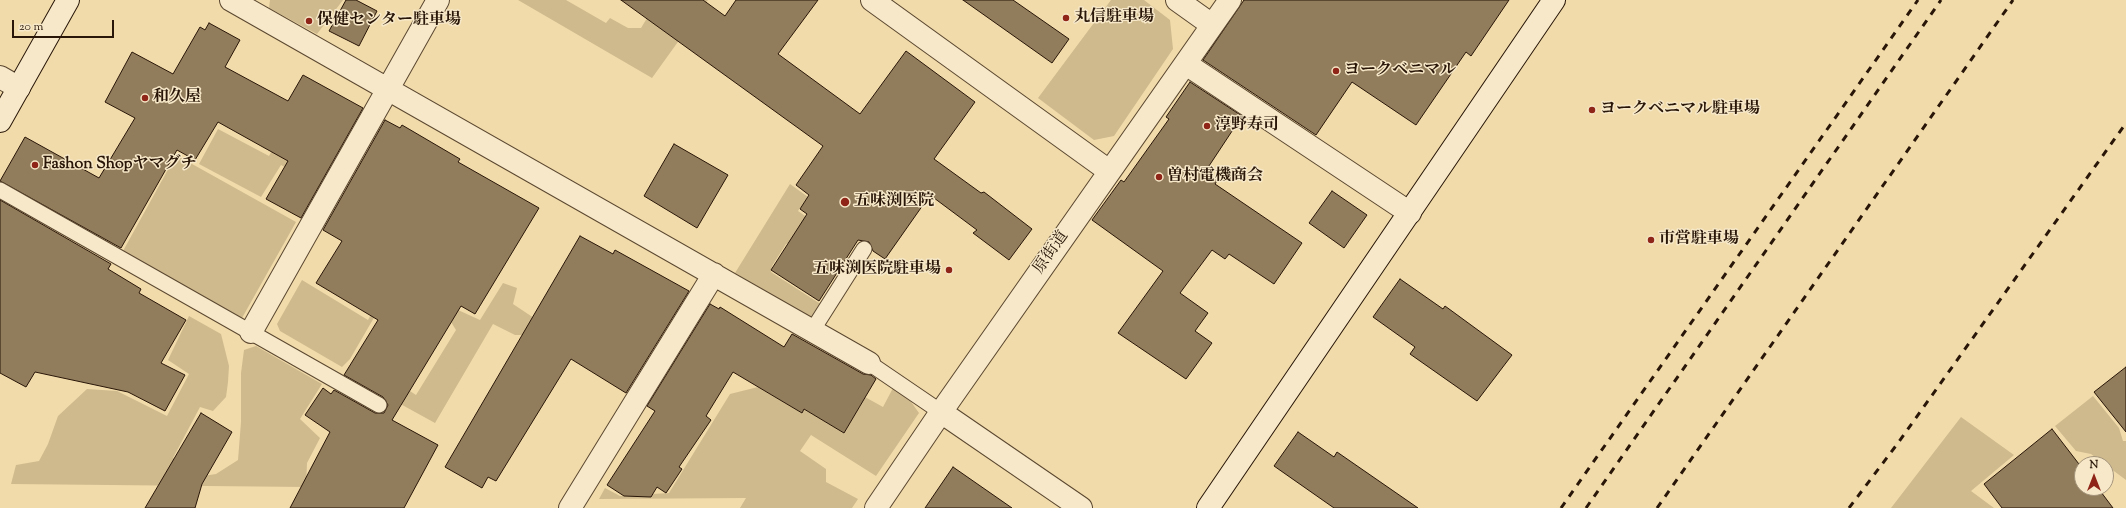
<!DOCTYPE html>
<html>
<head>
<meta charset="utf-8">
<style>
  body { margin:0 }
  #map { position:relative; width:2126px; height:508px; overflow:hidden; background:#f1dbaa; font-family:"Sorts Mill Goudy",serif }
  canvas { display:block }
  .north { position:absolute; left:2074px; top:456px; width:40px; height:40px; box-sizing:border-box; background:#f6e8c8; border:1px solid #a4947b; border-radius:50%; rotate:0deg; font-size:11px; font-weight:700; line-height:16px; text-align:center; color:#291608 }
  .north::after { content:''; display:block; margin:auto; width:14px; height:18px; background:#8f2418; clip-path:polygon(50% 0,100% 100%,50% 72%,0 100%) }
  .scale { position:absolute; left:12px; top:20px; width:102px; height:18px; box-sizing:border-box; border:2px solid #291608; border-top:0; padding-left:5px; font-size:12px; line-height:14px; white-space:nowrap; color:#291608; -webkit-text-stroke:3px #f6e8c8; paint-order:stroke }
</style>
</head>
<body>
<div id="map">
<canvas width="2126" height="508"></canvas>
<div class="north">N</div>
<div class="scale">20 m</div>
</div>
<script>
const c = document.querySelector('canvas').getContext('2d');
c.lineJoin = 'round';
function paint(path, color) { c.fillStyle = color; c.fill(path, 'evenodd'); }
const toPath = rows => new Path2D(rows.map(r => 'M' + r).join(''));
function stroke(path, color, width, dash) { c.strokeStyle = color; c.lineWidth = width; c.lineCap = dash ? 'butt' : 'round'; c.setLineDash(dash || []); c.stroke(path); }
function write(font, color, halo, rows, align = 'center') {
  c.font = font + ' "Sorts Mill Goudy","Noto Serif JP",serif'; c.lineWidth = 3; c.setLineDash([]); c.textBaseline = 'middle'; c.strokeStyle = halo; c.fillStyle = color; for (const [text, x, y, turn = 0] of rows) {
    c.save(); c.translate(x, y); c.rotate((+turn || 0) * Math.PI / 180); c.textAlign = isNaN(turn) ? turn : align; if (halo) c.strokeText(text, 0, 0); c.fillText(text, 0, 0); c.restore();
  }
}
paint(toPath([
  [270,0,343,0,317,34,269,8],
  [518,0,566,0,606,23,610,18,628,28,641,28,658,0,708,0,652,78],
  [1111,0,1144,0,1170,20,1173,49,1114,136,1094,140,1038,98],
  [218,129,269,156,281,134,315,183,281,165,261,197,199,164],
  [176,155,296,222,242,318,123,251],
  [790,184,808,197,798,211,847,245,791,242,786,244,772,266,771,272,822,305,812,318,735,273],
  [392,276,379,309,350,359,342,367,280,331,277,324,302,280,368,320],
  [503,283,517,288,513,304,534,318,526,335,515,335,493,324,435,423,395,401,404,387,416,395,456,330,451,322,458,310,480,320],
  [189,316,221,334,229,366,228,382,226,397,213,411,200,407,173,458,203,476,216,474,238,460,241,422,241,373,244,350,256,346,322,384,300,419,320,438,307,463,306,487,11,484,16,465,39,461,48,444,58,416,87,389,117,391,167,416,189,374,168,360],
  [758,387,802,413,804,409,844,433,865,397,883,407,893,388,909,399,919,413,876,476,811,435,800,451,826,469,826,482,858,499,852,508,740,508,746,498,599,499,605,488,620,496,669,493,730,394],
  [2093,396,2119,428,2123,441,2126,441,2126,480,2091,454,2076,451,2055,426],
  [1961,417,2014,455,1971,491,1994,508,1891,508]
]), '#cfba8e');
const building = toPath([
  [346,0,356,0,377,11,359,46,329,31,346,0],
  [621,0,703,0,725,16,736,0,818,0,778,54,860,114,906,51,975,102,934,159,981,193,984,192,1032,229,1009,260,973,233,977,230,930,195,885,259,873,251,869,242,858,240,819,301,771,270,807,214,800,209,809,195,796,185,823,146,621,0],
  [963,0,1013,0,1069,39,1052,63,963,0],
  [1244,0,1509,0,1471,56,1466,52,1416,125,1352,82,1316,135,1203,60,1244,0],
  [209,23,240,40,225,67,288,101,303,75,363,108,301,218,266,199,288,161,218,122,195,160,177,150,121,248,0,181,25,137,99,178,135,118,105,102,132,52,173,74,200,27,205,30,209,23],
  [1190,82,1242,116,1205,172,1217,181,1215,184,1302,243,1274,284,1229,254,1225,259,1212,250,1180,293,1208,313,1195,331,1212,343,1186,379,1118,333,1163,271,1092,220,1121,180,1124,182,1169,119,1166,117,1190,82],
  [385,120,400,128,402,125,460,159,458,162,539,208,475,314,461,306,392,420,438,445,404,508,290,508,330,432,305,415,323,388,331,394,334,390,375,413,384,413,388,405,383,397,344,375,378,320,316,283,342,241,323,230,385,120],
  [674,144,728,175,697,228,644,196,674,144],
  [1332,191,1367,215,1344,248,1309,223,1332,191],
  [0,200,111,264,108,269,141,289,139,293,186,320,161,363,185,375,165,411,128,392,35,372,26,387,0,373,0,200],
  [580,236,613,254,615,250,689,291,626,393,571,359,496,481,488,477,482,488,445,467,580,236],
  [1400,279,1443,309,1445,306,1512,355,1477,401,1410,354,1415,347,1373,317,1400,279],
  [710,304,719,309,720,307,784,347,792,334,863,374,871,375,876,379,844,433,804,409,802,413,733,372,706,416,711,420,679,467,682,469,666,493,657,487,651,497,624,496,607,485,655,411,647,406,710,304],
  [2126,367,2126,432,2094,392,2126,367],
  [201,413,232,432,202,484,195,508,145,508,201,413],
  [2052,429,2082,468,2082,488,2098,488,2113,508,2002,508,1984,484,2052,429],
  [1298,432,1334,457,1337,452,1418,508,1334,508,1274,466,1298,432],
  [953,467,1012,508,925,508,953,467]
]);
paint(building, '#917c5c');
stroke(building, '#291608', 1);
const lane = toPath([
  [0,190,379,405],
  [812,331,864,249],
  [869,363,941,412]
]);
const street = toPath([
  [231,0,869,363],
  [872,0,1109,171],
  [1177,0,1212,25],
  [1186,64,1410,213],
  [0,77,19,88],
  [251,332,438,0],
  [941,412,1081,508],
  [570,508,714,274],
  [876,508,941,412,1230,0]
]);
const secondary = toPath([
  [0,121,68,0],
  [1208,508,1554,0]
]);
stroke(lane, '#5b4730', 17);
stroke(street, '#5b4730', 24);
stroke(secondary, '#291608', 24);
stroke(lane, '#f6e8c8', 15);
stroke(street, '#f6e8c8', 22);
stroke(secondary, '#f6e8c8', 22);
stroke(toPath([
  [1561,508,1918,0],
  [1586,508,1941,0],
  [1657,508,2013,0],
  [1849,508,1898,443,2126,123]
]), '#291608', 3, [7, 7]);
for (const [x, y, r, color] of [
  [1066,18,4,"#8f2418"],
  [309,21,4,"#8f2418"],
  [1336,71,4,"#8f2418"],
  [145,98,4,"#8f2418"],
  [1592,110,4,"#8f2418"],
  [1207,126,4,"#8f2418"],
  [35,165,4,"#8f2418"],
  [1159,177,4,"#8f2418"],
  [845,202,5,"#8f2418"],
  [1651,240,4,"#8f2418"],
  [949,270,4,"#8f2418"]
]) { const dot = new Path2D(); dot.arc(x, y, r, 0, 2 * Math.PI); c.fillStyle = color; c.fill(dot); stroke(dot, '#f6e8c8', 1.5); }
write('bold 16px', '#291608', '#f6e8c8', [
  ["丸信駐車場",1074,18],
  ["保健センター駐車場",317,21],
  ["ヨークベニマル",1344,71],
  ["和久屋",153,98],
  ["ヨークベニマル駐車場",1600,110],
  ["淳野寿司",1215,126],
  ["Fashon Shopヤマグチ",43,165],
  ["曽村電機商会",1167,177],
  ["五味渕医院",854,202],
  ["市営駐車場",1659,240],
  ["五味渕医院駐車場",941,270,"right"]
], 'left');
write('16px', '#291608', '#f6e8c8', [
  ["原街道",1052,253,-55]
]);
</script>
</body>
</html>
